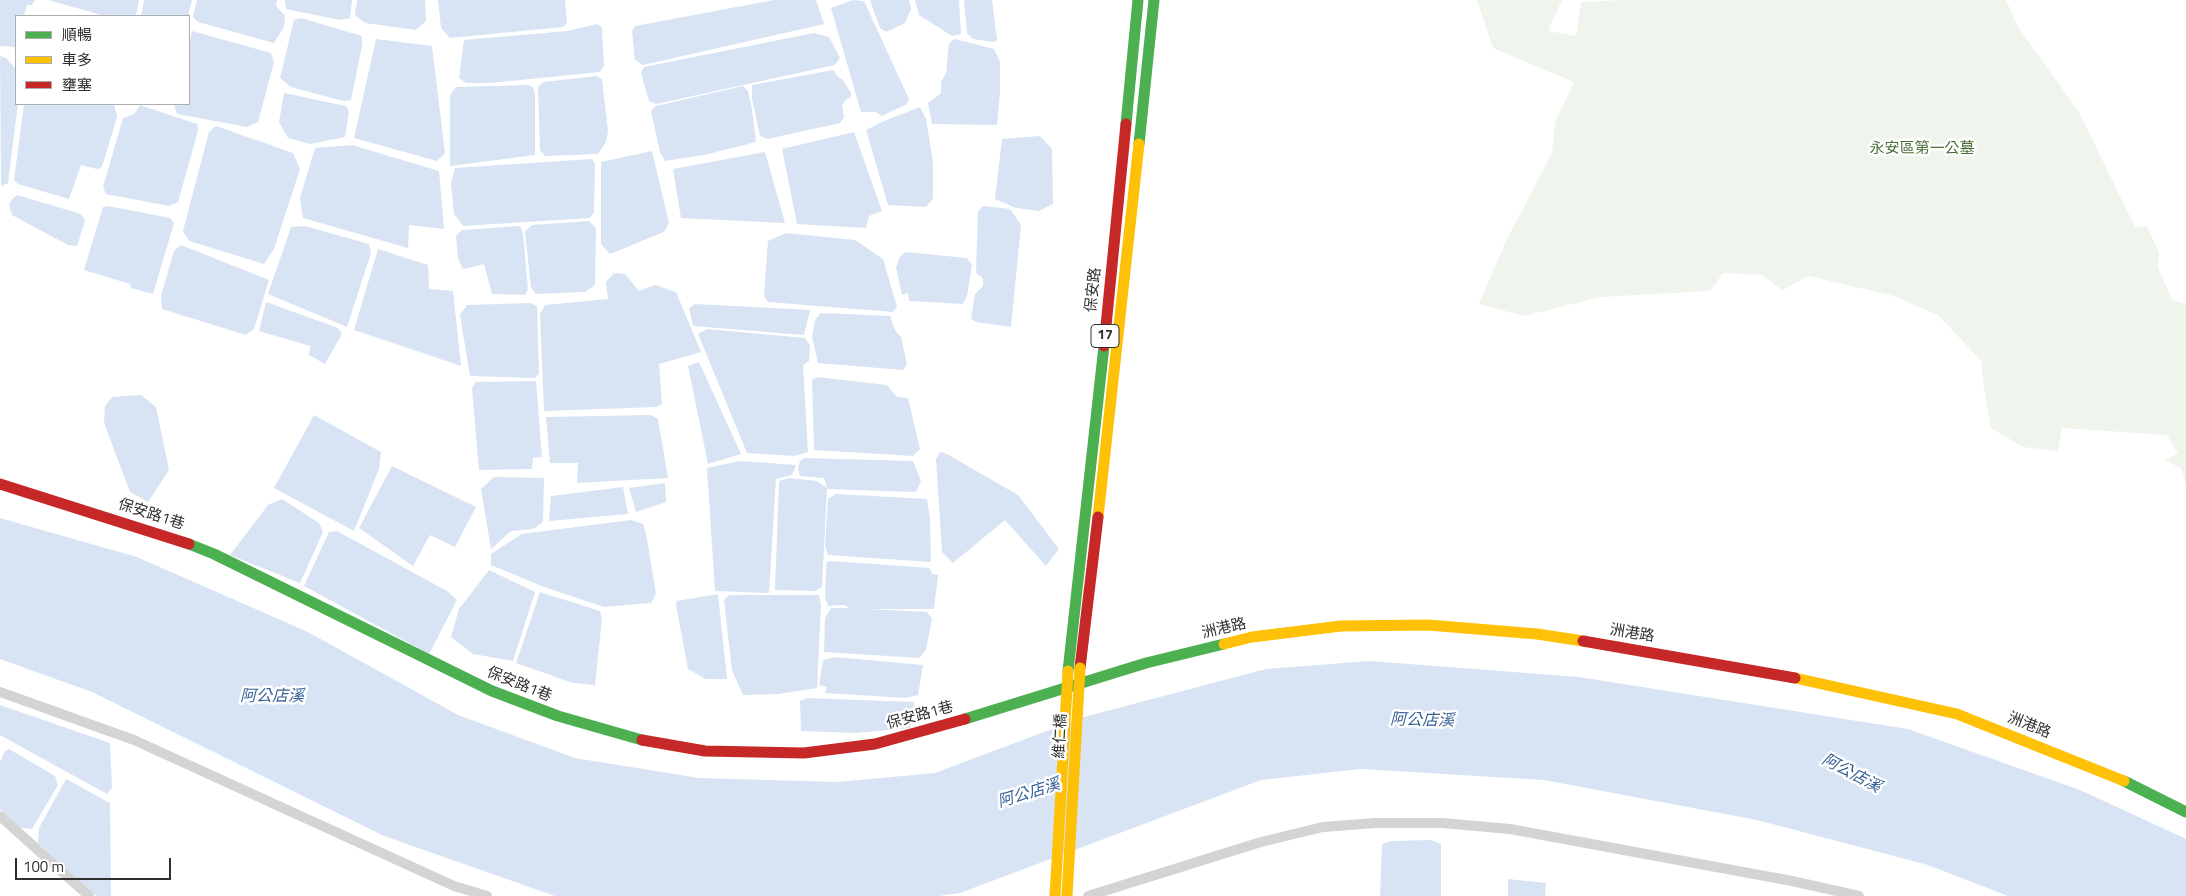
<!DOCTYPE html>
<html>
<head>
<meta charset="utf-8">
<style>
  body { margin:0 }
  #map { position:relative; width:2186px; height:896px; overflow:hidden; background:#fff; font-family:"Titillium Web","Noto Sans TC",sans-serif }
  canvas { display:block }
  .legend { position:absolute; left:15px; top:15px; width:175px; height:90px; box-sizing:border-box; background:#fff; border:1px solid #acacac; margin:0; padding:6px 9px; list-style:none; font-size:15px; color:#2f2f2f }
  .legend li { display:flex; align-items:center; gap:10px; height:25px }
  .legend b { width:25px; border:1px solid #acacac }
  .scale { position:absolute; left:15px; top:858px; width:156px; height:22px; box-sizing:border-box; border:2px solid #2f2f2f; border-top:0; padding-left:6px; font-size:15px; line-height:18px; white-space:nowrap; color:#2f2f2f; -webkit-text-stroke:4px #fff; paint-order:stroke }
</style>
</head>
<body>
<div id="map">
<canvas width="2186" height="896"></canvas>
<ul class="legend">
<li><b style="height:6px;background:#4caf50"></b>順暢</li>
<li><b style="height:6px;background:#ffc107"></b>車多</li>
<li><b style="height:6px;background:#c62828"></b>壅塞</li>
</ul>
<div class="scale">100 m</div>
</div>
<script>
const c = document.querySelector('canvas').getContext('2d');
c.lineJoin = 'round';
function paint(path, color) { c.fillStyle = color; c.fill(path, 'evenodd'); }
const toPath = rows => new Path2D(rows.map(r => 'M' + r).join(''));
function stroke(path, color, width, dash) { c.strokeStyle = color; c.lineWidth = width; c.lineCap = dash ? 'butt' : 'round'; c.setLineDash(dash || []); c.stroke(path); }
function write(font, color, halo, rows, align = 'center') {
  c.font = font + ' "Titillium Web","Noto Sans TC",sans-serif'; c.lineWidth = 5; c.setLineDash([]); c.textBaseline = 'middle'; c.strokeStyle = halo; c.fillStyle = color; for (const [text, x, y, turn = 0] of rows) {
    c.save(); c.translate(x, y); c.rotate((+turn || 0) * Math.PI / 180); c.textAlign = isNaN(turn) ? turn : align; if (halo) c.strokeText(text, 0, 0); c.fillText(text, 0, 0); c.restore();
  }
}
paint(toPath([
  [1477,0,1562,0,1548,31,1576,36,1581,2,1622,0,2006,0,2018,27,2079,112,2135,227,2147,226,2159,253,2158,267,2172,300,2186,304,2186,487,2182,469,2165,460,2178,453,2167,435,2062,428,2058,451,2023,447,1991,428,1984,389,1981,361,1938,315,1894,296,1809,276,1782,290,1762,275,1723,273,1710,291,1601,297,1524,316,1479,304,1506,241,1552,153,1555,122,1574,82,1493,48]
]), '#eff5ec');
paint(toPath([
  [0,0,35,0,32,5,27,5,24,16,16,16,16,47,0,46],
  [48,0,139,0,136,16,105,16],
  [144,0,192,0,188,16,141,16],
  [197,0,277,0,276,6,285,16,284,27,274,43,198,22,193,17],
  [285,0,352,0,350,18,340,20,286,9],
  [357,0,425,0,426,21,416,30,365,23,355,15],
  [438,0,565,0,567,23,563,27,450,38,441,28],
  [774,0,816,0,824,24,643,65,635,60,632,31,635,26],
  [853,0,864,1,909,99,907,104,882,116,876,112,861,112,831,8],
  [870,0,909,0,911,9,905,23,886,32,880,28],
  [915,0,959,0,961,34,952,36,919,15],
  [964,0,992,0,997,40,994,42,973,39,967,33],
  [301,18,362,36,362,46,351,100,343,101,291,87,280,78,294,20],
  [598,24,602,28,604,66,600,72,490,83,466,83,459,78,464,40,567,31],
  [192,31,271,53,274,62,258,122,247,127,177,114,174,104,189,104,189,44],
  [814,33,829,37,840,58,835,65,656,104,649,101,641,73,644,67],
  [376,39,432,46,445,153,437,161,354,138],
  [955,39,994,49,1000,61,1000,92,997,125,932,124,928,103,941,93,941,82,946,73,949,43],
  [0,56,6,58,16,69,18,104,8,183,1,186],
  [833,70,839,78,842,79,851,93,850,98,847,99,842,105,844,117,840,123,767,139,760,136,752,99,752,85],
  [596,76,602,79,608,131,606,142,598,154,545,156,540,150,538,87,544,82],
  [528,85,533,87,535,94,535,155,450,166,450,95,456,87],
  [743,86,748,91,752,109,756,142,704,155,665,161,660,152,651,111,656,106],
  [284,93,346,106,349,112,345,137,310,144,288,138,279,122],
  [24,104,114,104,117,117,102,167,97,169,81,165,69,199,18,184,14,180],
  [140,105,197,124,198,131,178,202,169,206,106,194,103,187,123,118,134,114],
  [920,107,926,119,933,162,933,199,926,207,888,205,866,130,884,121],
  [216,126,293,153,300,169,274,249,264,264,189,241,183,231,209,132],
  [854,132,882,211,869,216,866,228,797,224,782,149],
  [1040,136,1052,149,1053,204,1039,211,1016,208,995,199,1002,139],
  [352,145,439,171,444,229,409,225,408,248,303,218,300,198,315,148],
  [652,151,669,223,664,232,610,254,601,244,601,162],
  [765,152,785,223,681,218,673,169],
  [592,159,595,164,594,212,590,218,463,226,454,214,451,183,455,168],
  [17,195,81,214,85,221,77,246,68,245,12,215,9,205,12,199],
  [108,206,170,218,174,223,153,294,131,288,130,284,84,270,103,207],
  [983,206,1010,209,1021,225,1011,327,976,322,971,319,975,294,983,286,983,278,976,273,978,211],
  [589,221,596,228,595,285,585,292,536,294,531,288,525,231,532,225],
  [305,226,369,244,371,253,347,327,268,294,291,227],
  [520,226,523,233,528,289,525,295,492,294,484,264,463,269,458,258,456,236,462,230],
  [786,233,855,240,883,259,897,307,893,312,768,302,764,296,768,241],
  [181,245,269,280,254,329,246,335,162,309,161,296,174,251],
  [378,249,428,265,429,289,453,291,461,366,354,330],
  [905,252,967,258,972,265,967,296,963,304,909,301,908,293,902,295,896,268,899,258],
  [614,273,625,274,639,291,655,285,676,292,701,352,659,364,662,404,656,407,544,411,540,314,545,305,608,299,606,282],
  [266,302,338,328,342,334,325,364,309,355,310,346,259,331],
  [531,303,537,306,539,374,535,378,470,376,460,315,467,305],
  [695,304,810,310,804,335,693,326,689,308],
  [821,313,890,316,895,330,901,337,907,364,903,370,818,363,812,337,815,320],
  [707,329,805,338,810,345,809,361,803,365,808,452,794,456,747,453,698,334],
  [699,362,741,454,708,464,688,366],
  [817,377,887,385,897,397,908,398,920,449,913,456,814,450,812,380],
  [536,381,542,457,533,458,532,469,479,470,472,388,476,382],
  [141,395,156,407,169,470,148,502,130,492,104,423,105,406,112,397],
  [314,415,381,452,379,469,354,531,274,488],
  [651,415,658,419,668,478,577,483,578,463,550,463,546,417],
  [940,452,947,454,1018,495,1059,549,1046,566,1005,520,953,563,942,552,936,459],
  [804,458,913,461,921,481,916,492,827,489,822,587,815,591,775,590,779,481,789,478,817,481,827,488,824,478,800,476,798,468,800,461],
  [740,461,796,465,792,475,776,479,769,593,715,591,707,468],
  [392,466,476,507,455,547,430,535,413,566,359,528],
  [494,477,544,478,543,522,533,529,511,531,491,549,481,489],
  [665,483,666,502,636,512,629,488],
  [623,487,628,514,549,521,551,496],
  [836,494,927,499,930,519,931,562,828,555,825,546,828,499],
  [282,499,319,523,323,532,300,583,230,555,268,505],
  [0,518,137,557,308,632,458,715,575,758,699,778,837,782,935,773,1084,717,1266,669,1370,661,1579,677,1908,729,2080,790,2186,839,2186,896,2008,896,1928,865,1757,820,1544,780,1361,769,1261,780,960,893,939,896,555,896,384,836,92,692,0,659],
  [631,520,643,524,646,533,656,594,651,603,604,607,544,587,491,565,491,554,522,534],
  [337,531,447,591,457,600,429,654,304,586,329,532],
  [831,561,930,568,932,574,938,575,934,609,868,609,927,612,932,619,926,650,919,658,824,652,825,618,831,608,849,608,844,605,828,606,825,598,826,569,827,562],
  [489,570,535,592,513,661,473,654,451,637,459,609],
  [540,592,600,611,602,618,595,685,573,683,516,663],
  [718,594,727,679,706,679,688,669,676,605,677,601],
  [729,595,819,595,821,605,817,688,778,694,743,695,732,671,724,600],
  [834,657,923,665,918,695,906,698,825,693,827,687,819,685,823,660],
  [807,698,914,702,915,716,910,728,855,733,801,731,800,701],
  [0,705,110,743,112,788,107,794,0,735],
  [9,749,55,776,58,785,32,829,19,828,0,809,0,762,4,752],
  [66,779,110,803,111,896,96,896,38,843,39,828],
  [1431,840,1441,844,1441,896,1380,896,1382,844,1392,841],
  [1508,879,1546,883,1545,896,1508,896]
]), '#d8e4f4');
stroke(toPath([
  [0,692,134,740,454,886,487,896],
  [0,816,89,896],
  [1088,896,1261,842,1323,827,1375,823,1442,823,1510,829,1792,881,1859,896]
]), '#d4d4d4', 10);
stroke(toPath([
  [1126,124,1138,0],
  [1139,144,1154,0],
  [189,544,214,554,492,691,558,716,642,740],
  [1068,671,1104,346],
  [965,719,1146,663,1224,644],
  [2124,781,2186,812]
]), '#4caf50', 11);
stroke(toPath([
  [1098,517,1139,144],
  [1224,644,1252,637,1341,626,1428,625,1537,634,1583,641],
  [1795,678,1957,714,2124,781]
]), '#ffc107', 11);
stroke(toPath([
  [1104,346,1126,124],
  [0,484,189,544],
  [1583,641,1795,678],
  [1080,668,1098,517],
  [642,740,705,751,804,753,875,744,965,719]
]), '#c62828', 11);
stroke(toPath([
  [1055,896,1068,671],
  [1067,896,1080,668]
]), '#ffc107', 11);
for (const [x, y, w] of [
  [1105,336,28]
]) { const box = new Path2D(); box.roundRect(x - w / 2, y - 11.5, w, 23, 4); c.fillStyle = '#fff'; c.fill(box); stroke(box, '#2f2f2f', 1); }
write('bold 14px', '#2f2f2f', null, [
  ["17",1105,336]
]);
write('15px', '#496f39', '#fff', [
  ["永安區第一公墓",1922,149]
]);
write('15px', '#2f2f2f', '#fff', [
  ["保安路",1094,290,-84],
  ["保安路1巷",151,515,18],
  ["洲港路",1224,629,-13],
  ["洲港路",1632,634,9],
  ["保安路1巷",519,685,22],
  ["保安路1巷",920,716,-15],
  ["洲港路",2029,726,22],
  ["維仁橋",1061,736,-87]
]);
write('italic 16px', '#366198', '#fff', [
  ["阿公店溪",272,697],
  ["阿公店溪",1422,721,1],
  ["阿公店溪",1851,774,28],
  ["阿公店溪",1029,794,-17]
]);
</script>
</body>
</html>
